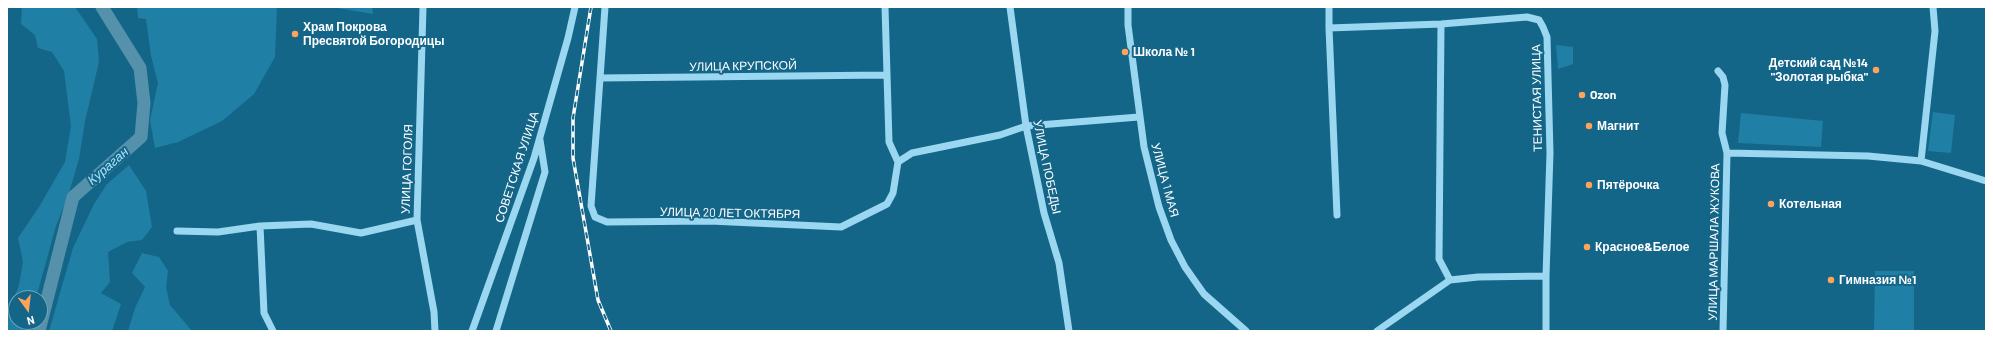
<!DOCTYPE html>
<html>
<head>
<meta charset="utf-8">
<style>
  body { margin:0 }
  #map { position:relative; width:1993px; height:338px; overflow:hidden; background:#146689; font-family:Barlow,sans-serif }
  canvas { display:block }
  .frame { position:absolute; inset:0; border:8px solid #fff; pointer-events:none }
  .north { position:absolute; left:8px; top:290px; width:40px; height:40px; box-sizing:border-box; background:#146689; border:1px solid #72a3b8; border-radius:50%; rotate:165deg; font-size:11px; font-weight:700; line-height:16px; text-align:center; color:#fff }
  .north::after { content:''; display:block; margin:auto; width:14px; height:18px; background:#ffa359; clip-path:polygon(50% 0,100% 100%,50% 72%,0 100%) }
</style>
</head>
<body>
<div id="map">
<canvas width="1993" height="338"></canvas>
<div class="frame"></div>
<div class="north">N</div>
</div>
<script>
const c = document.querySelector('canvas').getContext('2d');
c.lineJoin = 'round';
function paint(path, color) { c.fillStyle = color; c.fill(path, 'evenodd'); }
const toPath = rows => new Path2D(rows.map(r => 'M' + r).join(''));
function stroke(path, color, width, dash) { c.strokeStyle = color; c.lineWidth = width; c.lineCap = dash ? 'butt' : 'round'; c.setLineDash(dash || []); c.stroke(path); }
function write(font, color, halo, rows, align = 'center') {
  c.font = font + ' Barlow,sans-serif'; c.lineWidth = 4; c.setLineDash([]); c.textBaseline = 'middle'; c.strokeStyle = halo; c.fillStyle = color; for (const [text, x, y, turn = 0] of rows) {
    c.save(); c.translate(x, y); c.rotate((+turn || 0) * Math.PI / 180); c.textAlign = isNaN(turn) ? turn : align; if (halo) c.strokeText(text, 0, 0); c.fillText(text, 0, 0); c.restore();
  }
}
paint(toPath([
  [22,7,75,7,97,39,99,62,85,121,79,159,69,193,56,226,36,298,16,298,16,322,30,322,27,331,7,331,7,317,19,285,23,262,18,238,39,207,65,162,71,126,64,71,52,52,38,48,35,35,21,24],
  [137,7,277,7,275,57,254,94,222,121,178,142,155,148,150,120,158,83,151,56,146,19,138,18],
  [331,7,372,7,373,14],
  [1556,45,1573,47,1573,64,1558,69],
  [1933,112,1955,115,1951,153,1928,151],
  [1741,113,1823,121,1821,147,1738,143],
  [129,165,146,191,152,227,142,240,127,242,108,252,110,282,101,293,121,304,112,331,49,331,73,248,94,204,107,184],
  [142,253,159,257,168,271,166,287,170,305,192,331,128,331,135,308,145,287,132,273],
  [1875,271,1914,271,1914,331,1874,331]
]), '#1f7fa5');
stroke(toPath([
  [39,331,73,197,141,137,144,103,140,68,102,7]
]), '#5591aa', 13);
stroke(toPath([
  [423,7,417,220,434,312,435,331],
  [605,7,591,206,595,217,607,222,710,221,841,227,887,204,893,193,898,162,912,153,1000,135,1026,126,1139,117],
  [885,7,889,142,898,162],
  [1010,7,1026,126,1044,213,1059,263,1069,331],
  [1128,7,1128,25,1144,147,1159,207,1171,240,1185,267,1204,294,1246,331],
  [1329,7,1329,28,1441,24,1527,17,1539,20,1543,27,1547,37,1550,153,1546,276,1546,331],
  [1441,24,1439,259,1450,280],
  [1329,28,1337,215],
  [1718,71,1723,77,1725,85,1722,133,1727,153,1723,331],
  [600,78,886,75],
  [1727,153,1868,156,1921,161,1986,181],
  [1921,161,1935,31,1933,7],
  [260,226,264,313,273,331],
  [177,231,218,232,260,226,311,224,361,233,417,220],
  [472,331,534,158,568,38,575,7],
  [496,331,545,172,540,140],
  [1377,331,1450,280,1478,277,1546,276]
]), '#9bd7f0', 7);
const rail = toPath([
  [591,7,573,118,573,158,598,300,611,331]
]);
stroke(rail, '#fff', 3.5);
stroke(rail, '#146689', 2, [6]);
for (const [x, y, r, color] of [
  [295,34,4,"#ffa359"],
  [1125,52,4,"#ffa359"],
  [1876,70,4,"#ffa359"],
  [1582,95,4,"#ffa359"],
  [1589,126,4,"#ffa359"],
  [1589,185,4,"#ffa359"],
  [1771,204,4,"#ffa359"],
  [1587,247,4,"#ffa359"],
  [1831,280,4,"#ffa359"]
]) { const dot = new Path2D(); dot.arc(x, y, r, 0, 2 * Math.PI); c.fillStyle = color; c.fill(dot); stroke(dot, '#146689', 1.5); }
write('bold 12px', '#fff', '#146689', [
  ["Храм Покрова",303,27],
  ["Пресвятой Богородицы",303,41],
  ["Школа № 1",1133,52],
  ["Детский сад №14",1868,63,"right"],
  ["\"Золотая рыбка\"",1868,77,"right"],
  ["Ozon",1590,95],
  ["Магнит",1597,126],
  ["Пятёрочка",1597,185],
  ["Котельная",1779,204],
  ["Красное&Белое",1595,247],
  ["Гимназия №1",1839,280]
], 'left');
write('12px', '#fff', '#146689', [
  ["УЛИЦА КРУПСКОЙ",743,66,-1],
  ["ТЕНИСТАЯ УЛИЦА",1537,98,-91],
  ["СОВЕТСКАЯ УЛИЦА",517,167,-72],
  ["УЛИЦА ПОБЕДЫ",1047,167,78],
  ["УЛИЦА ГОГОЛЯ",407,169,-88],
  ["УЛИЦА 1 МАЯ",1165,180,75],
  ["УЛИЦА 20 ЛЕТ ОКТЯБРЯ",730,213,1],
  ["УЛИЦА МАРШАЛА ЖУКОВА",1714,242,-89]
]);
write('italic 13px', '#aae2f7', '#146689', [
  ["Кураган",108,166,-41]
]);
</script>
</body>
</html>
